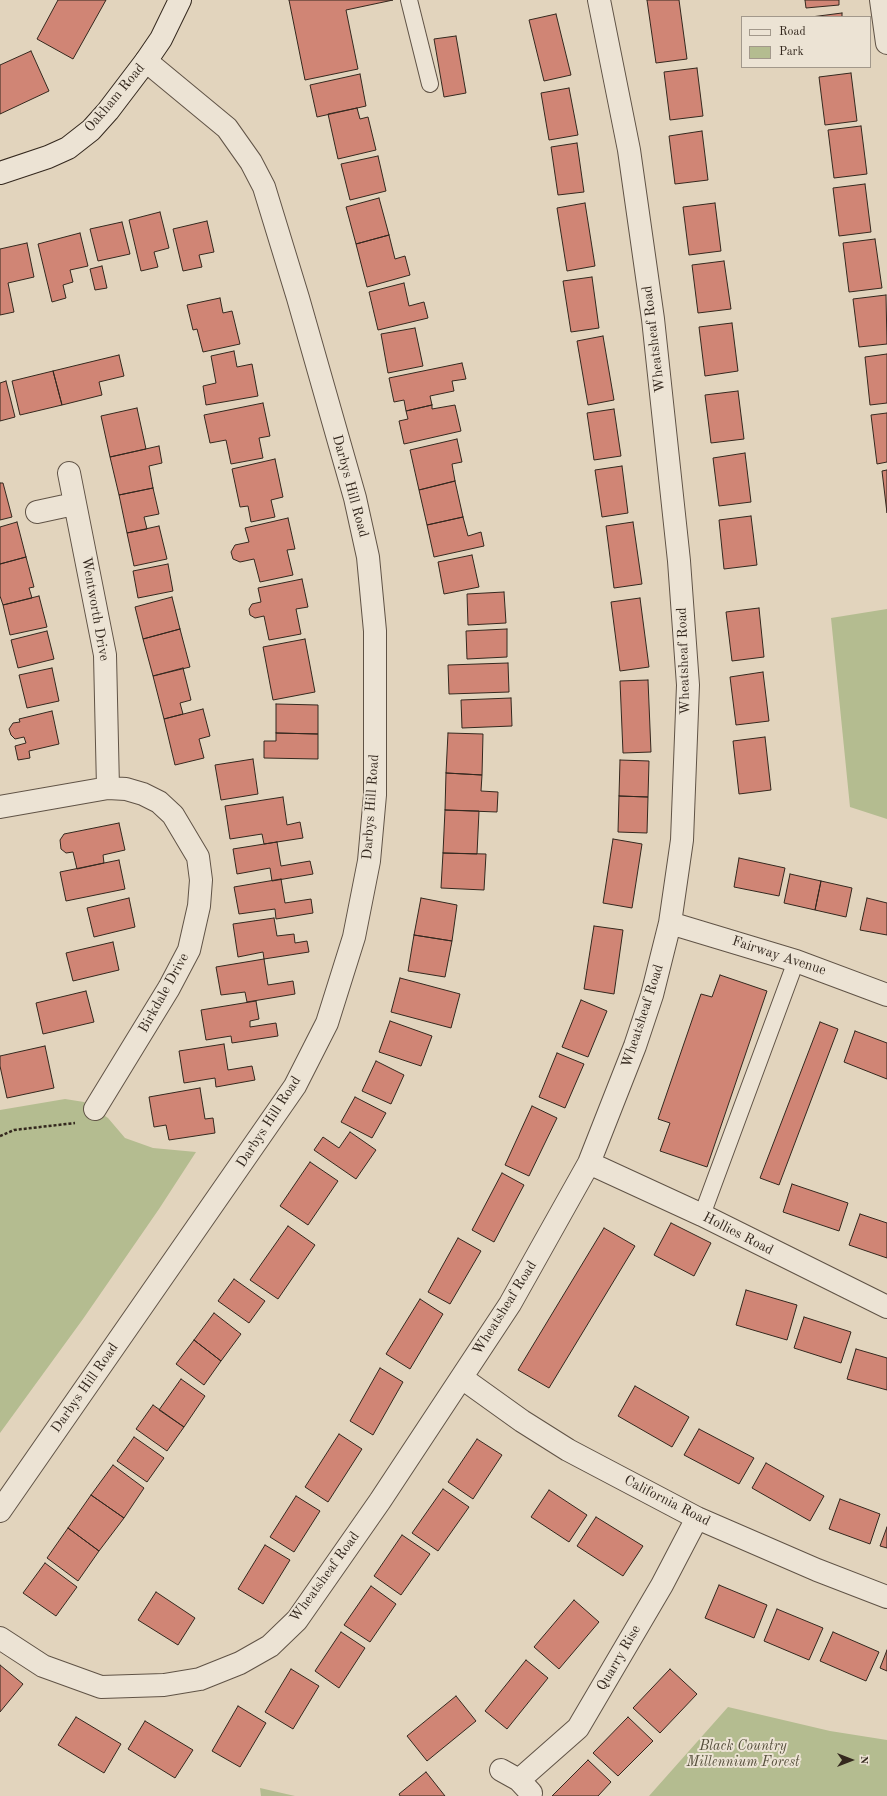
<!DOCTYPE html>
<html>
<head>
<meta charset="utf-8">
<style>
  body { margin:0 }
  #map { position:relative; width:887px; height:1796px; overflow:hidden; background:#e2d4bd; font-family:"Old Standard TT",serif }
  canvas { display:block }
  .legend { position:absolute; left:741px; top:16px; width:130px; height:52px; box-sizing:border-box; background:#ece3d4; border:1px solid #a2988b; margin:0; padding:5px 7px; list-style:none; font-size:12px; color:#34281e }
  .legend li { display:flex; align-items:center; gap:8px; height:20px }
  .legend b { width:20px; border:1px solid #a2988b }
  .north { position:absolute; left:831px; top:1740px; width:40px; height:40px; -webkit-text-stroke:3px #ece3d4; paint-order:stroke; rotate:90deg; font-size:11px; font-weight:700; line-height:16px; text-align:center; color:#34281e }
  .north::after { content:''; display:block; margin:auto; width:14px; height:18px; background:#34281e; clip-path:polygon(50% 0,100% 100%,50% 72%,0 100%) }
</style>
</head>
<body>
<div id="map">
<canvas width="887" height="1796"></canvas>
<ul class="legend">
<li><b style="height:5px;background:#ece3d4"></b>Road</li>
<li><b style="height:11px;background:#b4bc90"></b>Park</li>
</ul>
<div class="north">N</div>
</div>
<script>
const c = document.querySelector('canvas').getContext('2d');
c.lineJoin = 'round';
function paint(path, color) { c.fillStyle = color; c.fill(path, 'evenodd'); }
const toPath = rows => new Path2D(rows.map(r => 'M' + r).join(''));
function stroke(path, color, width, dash) { c.strokeStyle = color; c.lineWidth = width; c.lineCap = dash ? 'butt' : 'round'; c.setLineDash(dash || []); c.stroke(path); }
function write(font, color, halo, rows, align = 'center') {
  c.font = font + ' "Old Standard TT",serif'; c.lineWidth = 4; c.setLineDash([]); c.textBaseline = 'middle'; c.strokeStyle = halo; c.fillStyle = color; for (const [text, x, y, turn = 0] of rows) {
    c.save(); c.translate(x, y); c.rotate((+turn || 0) * Math.PI / 180); c.textAlign = isNaN(turn) ? turn : align; if (halo) c.strokeText(text, 0, 0); c.fillText(text, 0, 0); c.restore();
  }
}
paint(toPath([
  [887,609,887,819,850,807,831,618],
  [65,1099,84,1102,108,1118,125,1138,153,1148,196,1152,159,1209,83,1319,0,1433,0,1110],
  [728,1707,830,1731,887,1740,887,1796,649,1796],
  [260,1788,295,1796,261,1796]
]), '#b4bc90');
const building = toPath([
  [58,0,106,0,73,59,37,39,58,0],
  [289,0,393,0,346,10,358,69,305,80,289,0],
  [647,0,679,0,687,59,656,63,647,0],
  [805,0,839,0,839,5,806,8,805,0],
  [842,13,842,17,811,17,842,13],
  [556,14,571,75,544,81,529,20,556,14],
  [456,36,466,93,444,97,434,39,456,36],
  [31,51,49,91,0,114,0,65,31,51],
  [697,68,703,116,670,120,664,72,697,68],
  [851,73,857,121,825,125,819,77,851,73],
  [360,74,366,106,317,117,310,85,360,74],
  [569,88,578,135,549,140,541,93,569,88],
  [357,108,360,119,368,117,376,150,338,159,328,114,357,108],
  [861,126,867,174,834,178,828,130,861,126],
  [702,131,708,180,675,184,669,136,702,131],
  [577,143,584,192,558,195,551,147,577,143],
  [378,156,386,191,350,200,341,164,378,156],
  [865,184,871,232,839,236,833,188,865,184],
  [379,198,389,235,356,244,346,207,379,198],
  [585,203,595,266,567,271,557,208,585,203],
  [715,203,721,251,689,255,683,207,715,203],
  [160,212,169,248,154,252,158,267,141,271,129,220,160,212],
  [207,221,214,252,199,255,202,267,183,271,173,229,207,221],
  [122,222,130,254,98,261,90,229,122,222],
  [80,233,88,266,70,270,73,282,63,285,66,298,52,302,38,244,80,233],
  [389,235,395,259,405,256,410,275,367,287,356,244,389,235],
  [875,239,882,288,849,292,843,243,875,239],
  [27,243,34,277,8,283,14,312,0,315,0,249,27,243],
  [724,261,731,309,698,313,692,265,724,261],
  [102,266,107,288,95,290,90,269,102,266],
  [592,277,599,328,571,332,563,281,592,277],
  [404,283,409,306,424,302,428,318,378,330,369,292,404,283],
  [886,295,887,344,859,347,853,299,886,295],
  [220,298,223,313,232,311,240,344,203,352,197,329,193,330,187,305,220,298],
  [732,323,738,371,705,376,699,327,732,323],
  [415,328,423,366,388,373,381,334,415,328],
  [603,336,614,400,588,405,577,341,603,336],
  [234,351,237,367,252,364,258,396,206,405,203,386,216,383,211,356,234,351],
  [887,354,887,403,870,405,865,357,887,354],
  [119,355,124,376,99,382,102,395,62,405,53,371,119,355],
  [462,363,466,379,452,381,454,391,430,396,432,405,406,411,404,400,394,402,389,378,462,363],
  [53,371,62,405,20,415,12,381,53,371],
  [6,381,15,417,0,421,0,383,6,381],
  [738,391,744,439,711,443,705,395,738,391],
  [263,403,270,436,259,438,263,458,231,464,226,440,210,443,204,415,263,403],
  [432,405,432,409,455,405,461,431,404,444,399,421,408,419,406,411,432,405],
  [137,408,146,449,110,457,101,416,137,408],
  [614,409,621,456,594,460,587,413,614,409],
  [887,413,887,462,877,464,871,415,887,413],
  [457,439,462,462,452,464,455,481,419,490,410,450,457,439],
  [159,446,162,463,149,466,153,488,119,495,110,457,159,446],
  [745,453,751,502,719,506,713,458,745,453],
  [275,459,283,497,271,500,275,517,251,522,248,506,240,507,232,469,275,459],
  [622,466,628,513,602,517,595,470,622,466],
  [887,470,887,513,882,471,887,470],
  [455,481,463,517,427,525,419,490,455,481],
  [0,483,3,483,12,517,0,520,0,483],
  [153,488,159,514,144,517,147,529,127,533,119,495,153,488],
  [751,516,757,565,724,569,719,520,751,516],
  [463,517,468,536,481,532,484,546,434,557,427,525,463,517],
  [288,518,295,549,287,550,293,575,260,582,254,559,240,562,233,559,231,552,235,545,249,542,245,528,288,518],
  [17,522,26,557,0,564,0,527,17,522],
  [633,522,642,584,614,588,606,526,633,522],
  [159,526,167,559,134,566,127,533,159,526],
  [472,555,479,587,444,594,438,562,472,555],
  [26,557,34,587,29,588,32,598,3,605,0,596,0,564,26,557],
  [168,564,173,591,138,598,133,571,168,564],
  [302,579,308,607,296,609,301,634,269,640,264,616,255,618,250,615,249,609,252,604,261,602,258,588,302,579],
  [504,592,506,623,468,625,467,594,504,592],
  [39,596,47,627,10,635,3,605,39,596],
  [172,597,180,629,143,639,135,607,172,597],
  [640,598,649,667,620,671,611,602,640,598],
  [759,608,764,657,732,661,726,612,759,608],
  [180,629,190,667,153,676,143,639,180,629],
  [507,629,507,657,467,659,466,631,507,629],
  [47,631,54,659,18,668,11,640,47,631],
  [305,639,315,692,273,700,263,647,305,639],
  [508,663,509,692,449,694,448,665,508,663],
  [52,668,59,701,27,708,19,675,52,668],
  [183,668,191,700,180,703,183,714,164,719,153,676,183,668],
  [763,672,769,721,736,725,730,677,763,672],
  [648,680,651,752,623,753,620,681,648,680],
  [511,698,512,726,462,728,461,700,511,698],
  [276,704,318,705,318,734,276,733,276,704],
  [203,709,210,736,199,739,204,758,175,765,164,719,203,709],
  [52,711,59,744,29,751,30,758,18,760,15,746,26,743,24,737,15,739,11,735,9,729,13,723,20,722,19,719,52,711],
  [276,733,318,734,318,759,264,758,264,741,276,741,276,733],
  [448,733,483,734,482,775,446,773,448,733],
  [765,737,771,790,739,794,733,741,765,737],
  [253,759,258,794,221,800,215,765,253,759],
  [620,760,649,761,648,797,619,796,620,760],
  [446,773,482,775,481,791,498,792,497,812,445,810,446,773],
  [619,796,648,797,647,833,618,832,619,796],
  [283,797,287,825,300,822,303,838,264,844,262,834,230,839,225,806,283,797],
  [445,810,479,811,477,854,443,853,445,810],
  [119,823,125,850,103,855,104,863,77,869,73,852,66,853,61,849,60,840,64,834,119,823],
  [613,839,642,844,632,908,603,903,613,839],
  [277,842,281,866,310,861,313,874,272,881,270,868,237,874,233,849,277,842],
  [443,853,486,854,484,890,441,888,443,853],
  [739,858,785,868,779,896,734,887,739,858],
  [119,860,125,889,66,901,60,872,119,860],
  [790,874,821,881,815,910,784,903,790,874],
  [281,879,285,903,311,899,313,913,276,919,275,909,239,914,234,887,281,879],
  [821,881,852,888,846,917,815,910,821,881],
  [129,898,135,927,94,937,87,908,129,898],
  [421,898,457,905,452,941,414,935,421,898],
  [867,898,887,903,887,935,860,930,867,898],
  [274,918,277,936,294,934,295,943,307,941,309,952,264,959,263,952,238,957,233,924,274,918],
  [594,926,623,930,614,994,584,989,594,926],
  [414,935,452,941,445,977,408,971,414,935],
  [113,942,119,970,73,981,66,953,113,942],
  [264,959,268,985,293,981,295,994,247,1002,245,992,221,995,216,967,264,959],
  [720,975,767,991,707,1167,660,1151,670,1123,658,1119,701,994,712,997,720,975],
  [400,978,460,994,451,1028,391,1012,400,978],
  [86,991,94,1022,43,1034,36,1003,86,991],
  [581,1000,607,1011,588,1057,562,1047,581,1000],
  [256,1001,259,1019,250,1021,250,1027,276,1023,278,1036,232,1043,231,1036,206,1040,201,1010,256,1001],
  [390,1021,432,1036,421,1066,379,1052,390,1021],
  [820,1022,838,1029,779,1185,760,1178,820,1022],
  [855,1031,887,1043,887,1079,844,1062,855,1031],
  [224,1044,228,1070,252,1066,255,1080,216,1087,215,1078,184,1083,179,1051,224,1044],
  [45,1046,54,1088,7,1098,0,1066,0,1056,45,1046],
  [557,1053,584,1064,565,1108,539,1097,557,1053],
  [376,1061,404,1075,391,1104,362,1091,376,1061],
  [200,1088,205,1119,213,1118,215,1133,169,1140,166,1125,154,1127,149,1097,200,1088],
  [355,1097,386,1113,372,1138,341,1122,355,1097],
  [532,1106,557,1118,529,1176,505,1165,532,1106],
  [350,1132,376,1150,356,1179,314,1150,323,1137,339,1148,350,1132],
  [310,1162,338,1181,308,1225,280,1206,310,1162],
  [502,1173,524,1185,494,1242,472,1230,502,1173],
  [792,1184,848,1203,839,1231,783,1212,792,1184],
  [860,1214,887,1223,887,1258,849,1245,860,1214],
  [671,1223,711,1243,694,1276,654,1255,671,1223],
  [288,1226,315,1245,278,1299,250,1280,288,1226],
  [604,1228,635,1246,549,1388,518,1370,604,1228],
  [458,1238,481,1251,450,1304,428,1292,458,1238],
  [234,1279,265,1301,249,1323,218,1301,234,1279],
  [746,1290,797,1305,787,1340,736,1325,746,1290],
  [420,1299,443,1314,410,1369,386,1354,420,1299],
  [214,1313,241,1334,221,1361,194,1340,214,1313],
  [804,1317,851,1332,841,1363,794,1348,804,1317],
  [194,1340,221,1361,204,1385,176,1364,194,1340],
  [856,1349,887,1358,887,1390,847,1379,856,1349],
  [380,1368,403,1382,373,1435,350,1421,380,1368],
  [181,1379,205,1396,184,1427,159,1410,181,1379],
  [635,1386,689,1417,672,1447,618,1416,635,1386],
  [153,1405,184,1427,167,1451,136,1429,153,1405],
  [699,1429,754,1458,739,1484,684,1455,699,1429],
  [339,1434,362,1449,328,1502,305,1487,339,1434],
  [134,1437,164,1458,147,1482,117,1461,134,1437],
  [477,1439,502,1455,473,1499,448,1482,477,1439],
  [766,1463,824,1496,810,1521,752,1488,766,1463],
  [113,1465,144,1488,124,1518,91,1495,113,1465],
  [443,1489,469,1507,438,1551,412,1533,443,1489],
  [549,1490,587,1515,569,1542,531,1517,549,1490],
  [91,1495,124,1518,99,1551,68,1528,91,1495],
  [296,1496,320,1511,294,1552,270,1537,296,1496],
  [840,1499,880,1514,870,1544,829,1529,840,1499],
  [596,1517,643,1546,623,1576,577,1546,596,1517],
  [887,1527,887,1548,880,1546,887,1527],
  [68,1528,99,1551,78,1581,47,1558,68,1528],
  [402,1535,430,1554,401,1595,374,1576,402,1535],
  [265,1545,290,1560,263,1604,238,1589,265,1545],
  [45,1563,77,1587,56,1616,23,1593,45,1563],
  [719,1585,767,1605,754,1638,705,1618,719,1585],
  [371,1586,396,1604,370,1642,344,1625,371,1586],
  [156,1592,195,1618,178,1645,138,1620,156,1592],
  [574,1600,599,1622,559,1669,534,1647,574,1600],
  [777,1609,823,1628,809,1660,764,1641,777,1609],
  [341,1632,365,1648,339,1688,315,1671,341,1632],
  [833,1632,879,1652,866,1681,820,1661,833,1632],
  [887,1650,887,1671,880,1668,887,1650],
  [526,1660,548,1678,507,1729,485,1711,526,1660],
  [0,1665,23,1684,0,1712,0,1665],
  [291,1669,319,1686,293,1729,265,1712,291,1669],
  [670,1669,697,1694,660,1733,633,1708,670,1669],
  [456,1696,476,1721,427,1761,407,1736,456,1696],
  [238,1706,266,1723,240,1767,212,1751,238,1706],
  [76,1717,121,1744,104,1773,58,1745,76,1717],
  [628,1717,653,1741,618,1776,593,1753,628,1717],
  [145,1721,193,1750,175,1778,128,1749,145,1721],
  [588,1760,611,1782,598,1796,552,1796,588,1760],
  [426,1772,445,1796,400,1796,399,1794,426,1772]
]);
paint(building, '#d08575');
stroke(building, '#34281e', 1);
const lane = toPath([
  [409,0,430,84],
  [702,1215,796,961]
]);
const street = toPath([
  [881,0,887,43],
  [69,473,105,655,108,788],
  [37,512,74,504],
  [0,807,108,788,126,789,143,794,159,802,173,815,198,857,201,880,199,906,189,950,169,988,95,1109],
  [670,923,796,961,887,995],
  [589,1163,702,1215,887,1307],
  [462,1378,522,1421,568,1450,697,1518,817,1570,887,1597],
  [0,1511,295,1086,327,1023,354,937,369,861,375,795,375,631,368,557,355,498,298,298,264,187,251,162,227,128,146,61],
  [0,1638,43,1666,101,1687,164,1685,200,1679,240,1663,270,1646,297,1620,380,1501,510,1304,589,1163,635,1046,652,995,670,923,682,840,688,685,679,561,653,319,629,150,599,0],
  [501,1770,519,1780],
  [531,1793,519,1780,578,1728,662,1585,697,1518]
]);
const secondary = toPath([
  [0,173,48,157,68,148,91,130,108,111,146,61,161,39,180,0]
]);
stroke(lane, '#605346', 18);
stroke(street, '#605346', 24);
stroke(secondary, '#34281e', 24);
stroke(toPath([
  [0,1136,14,1130,75,1123]
]), '#34281e', 2.5, [3, 2]);
stroke(lane, '#ece3d4', 16);
stroke(street, '#ece3d4', 22);
stroke(secondary, '#ece3d4', 22);
write('14px', '#34281e', '#ece3d4', [
  ["Oakham Road",115,98,-50],
  ["Wheatsheaf Road",654,339,-97],
  ["Darbys Hill Road",350,486,75],
  ["Wentworth Drive",95,609,80],
  ["Wheatsheaf Road",684,661,-92],
  ["Darbys Hill Road",371,807,-86],
  ["Fairway Avenue",779,956,18],
  ["Birkdale Drive",164,993,-61],
  ["Wheatsheaf Road",643,1016,-72],
  ["Darbys Hill Road",269,1122,-57],
  ["Hollies Road",738,1234,27],
  ["Wheatsheaf Road",505,1308,-58],
  ["Darbys Hill Road",85,1388,-55],
  ["California Road",667,1501,27],
  ["Wheatsheaf Road",325,1577,-54],
  ["Quarry Rise",619,1658,-60]
]);
write('italic 14px', '#544d3a', '#ece3d4', [
  ["Black Country",743,1746],
  ["Millennium Forest",743,1762]
]);
</script>
</body>
</html>
